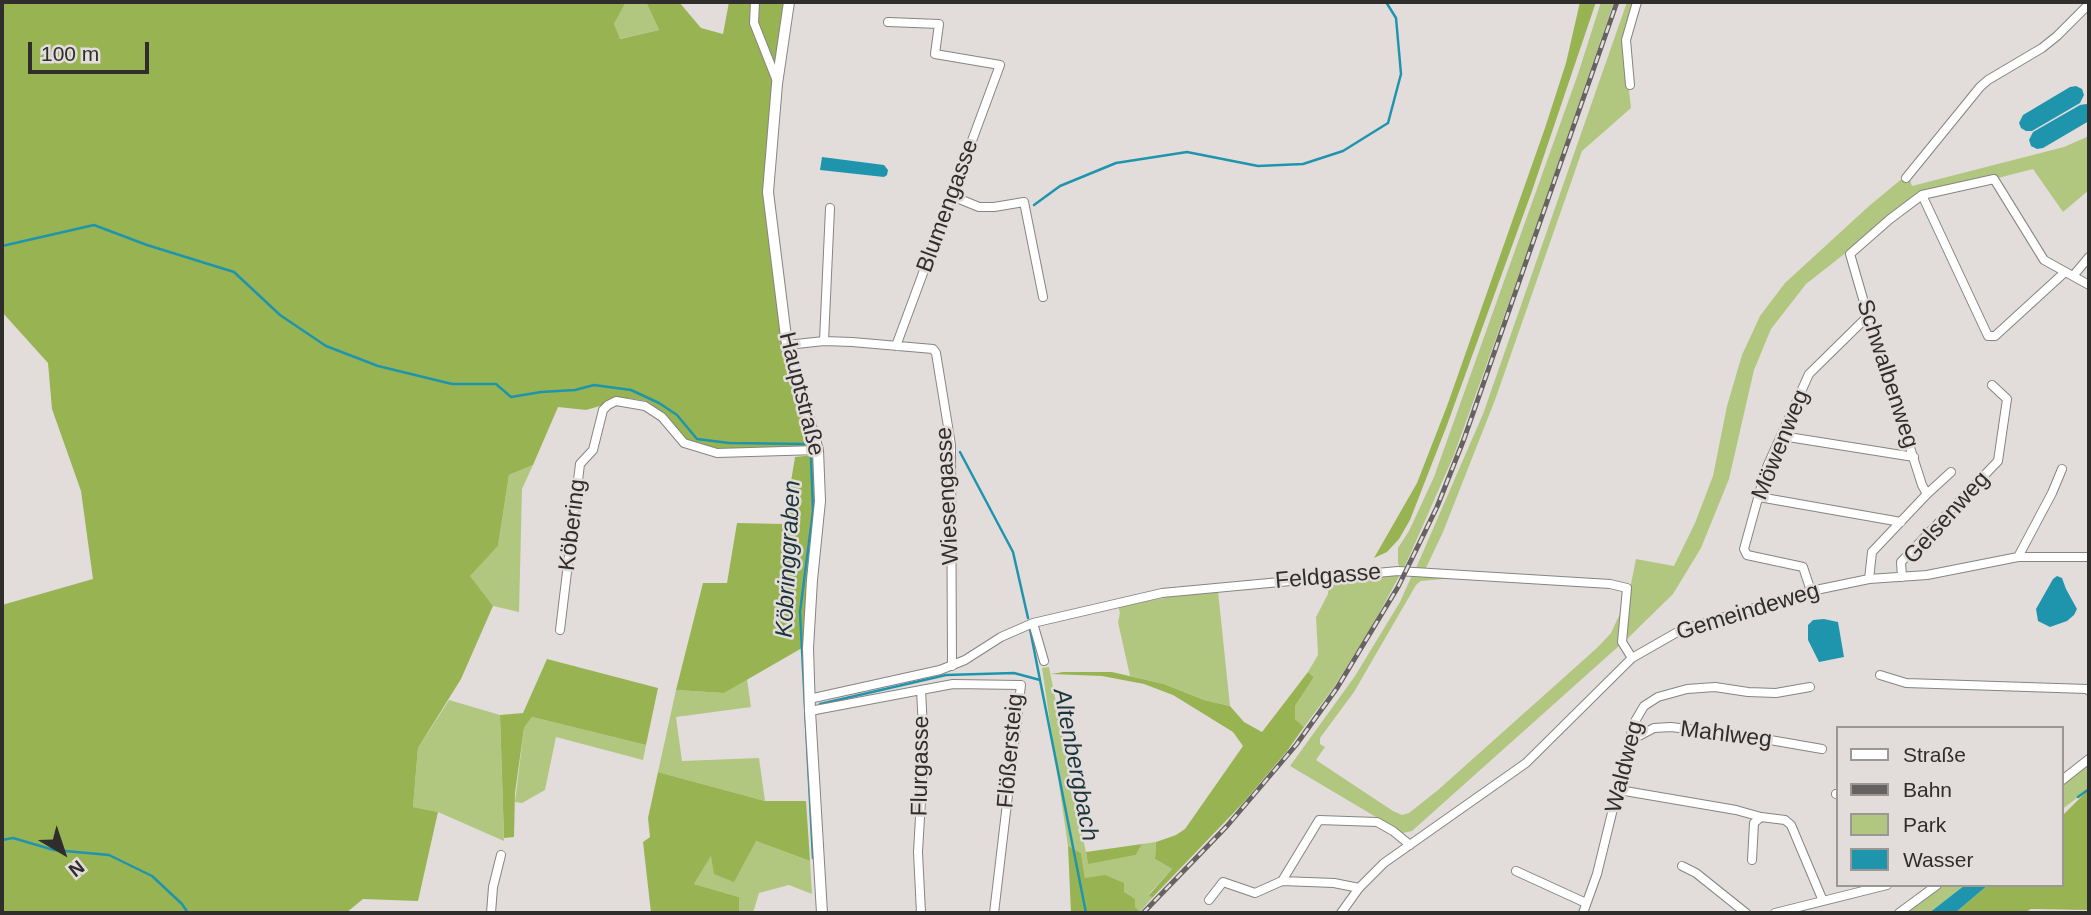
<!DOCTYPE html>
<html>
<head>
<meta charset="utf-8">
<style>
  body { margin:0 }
  #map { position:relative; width:2091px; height:915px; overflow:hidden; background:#e2dddb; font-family:Helvetica,sans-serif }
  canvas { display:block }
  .frame { position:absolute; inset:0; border:4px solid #302e2d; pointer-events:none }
  .legend { position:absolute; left:1836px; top:726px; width:228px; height:161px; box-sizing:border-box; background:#e2dddb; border:2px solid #9b9795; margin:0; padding:9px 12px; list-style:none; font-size:21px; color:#302e2d }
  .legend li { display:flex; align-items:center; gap:14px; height:35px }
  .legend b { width:35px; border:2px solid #9b9795 }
  .north { position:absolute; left:28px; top:817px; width:70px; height:70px; -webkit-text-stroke:5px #e2dddb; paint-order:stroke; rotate:141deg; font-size:19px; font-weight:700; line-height:28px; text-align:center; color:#302e2d }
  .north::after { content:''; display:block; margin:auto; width:24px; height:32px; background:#302e2d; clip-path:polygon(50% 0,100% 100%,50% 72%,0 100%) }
  .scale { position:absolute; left:28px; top:42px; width:121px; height:32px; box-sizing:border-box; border:4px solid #302e2d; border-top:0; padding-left:9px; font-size:21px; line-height:24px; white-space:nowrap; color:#302e2d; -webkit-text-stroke:5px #e2dddb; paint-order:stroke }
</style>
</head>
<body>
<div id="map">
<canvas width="2091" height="915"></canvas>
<div class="frame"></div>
<ul class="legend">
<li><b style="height:9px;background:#fff"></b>Straße</li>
<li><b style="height:9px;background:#656261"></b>Bahn</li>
<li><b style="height:19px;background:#b1c780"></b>Park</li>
<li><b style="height:19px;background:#1f95ad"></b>Wasser</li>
</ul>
<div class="north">N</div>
<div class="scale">100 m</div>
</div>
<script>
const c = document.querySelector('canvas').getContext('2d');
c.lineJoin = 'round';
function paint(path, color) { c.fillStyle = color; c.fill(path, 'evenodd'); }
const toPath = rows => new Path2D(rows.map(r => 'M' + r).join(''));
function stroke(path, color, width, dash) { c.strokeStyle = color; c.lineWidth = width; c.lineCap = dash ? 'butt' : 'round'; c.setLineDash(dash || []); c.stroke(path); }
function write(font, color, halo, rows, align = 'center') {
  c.font = font + ' Helvetica,sans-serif'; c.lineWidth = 5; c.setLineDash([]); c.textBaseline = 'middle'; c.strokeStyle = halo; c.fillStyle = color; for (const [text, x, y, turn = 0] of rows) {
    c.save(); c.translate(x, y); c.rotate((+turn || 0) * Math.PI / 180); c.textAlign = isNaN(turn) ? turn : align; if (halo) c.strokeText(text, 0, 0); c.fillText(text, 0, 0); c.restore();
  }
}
paint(toPath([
  [626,2,646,2,659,30,619,39,614,24],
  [1601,2,1614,2,1535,230,1454,455,1405,566,1400,568,1398,563,1398,548,1409,531,1434,477,1578,74],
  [1627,2,1635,2,1623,38,1631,108,1582,151,1495,400,1443,532,1426,568,1416,568,1483,414],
  [2089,136,2089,190,2063,212,2033,169,1998,178,1990,176,1921,194,1806,284,1771,329,1754,370,1729,479,1701,548,1673,594,1625,641,1628,599,1636,559,1674,566,1695,523,1713,476,1727,406,1742,355,1760,316,1785,283,1869,206,1904,177,1910,180,1912,186,2064,147],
  [533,465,522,489,519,612,493,606,469,576,498,546,509,475],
  [1401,573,1372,626,1334,687,1304,727,1295,719,1295,706,1314,677,1308,672,1318,655,1316,617,1328,594,1328,580],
  [1413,573,1453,578,1421,581,1416,585,1354,692,1320,738,1320,744,1325,747,1316,760,1393,811,1402,815,1409,813,1438,790,1598,647,1611,633,1624,605,1620,645,1412,831,1403,833,1290,766,1355,676,1400,602],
  [1218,591,1230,706,1204,700,1164,684,1130,676,1118,622,1120,613,1118,606,1187,594],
  [1049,667,1088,863,1136,855,1142,844,1156,842,1155,859,1172,869,1149,894,1152,898,1140,912,1085,878,1081,853,1068,846,1042,668],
  [747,679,751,707,676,717,682,761,759,758,765,801,658,772,676,690,724,693],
  [449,700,500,715,504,841,438,812,413,807,418,748],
  [532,717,646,745,643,760,556,737,545,790,522,803,515,802,524,728],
  [2089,763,2089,789,2061,810,2061,786],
  [756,841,810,861,812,894,789,885,759,893,753,913,739,913,739,897,694,884,712,854],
  [1941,885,1965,885,1929,913,1905,913]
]), '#b1c780');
paint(toPath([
  [2,2,626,2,614,24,620,39,659,30,646,2,679,2,701,28,723,34,729,2,752,2,751,23,774,82,764,194,785,345,814,447,713,449,685,441,659,410,646,401,628,398,586,410,558,407,533,465,509,475,498,546,470,576,493,606,461,679,418,748,413,807,438,812,418,901,363,899,346,913,2,913,2,605,93,579,81,491,52,409,48,363,2,312],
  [758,2,785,2,775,73,757,22],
  [1580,2,1596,2,1532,191,1447,425,1410,520,1399,539,1387,552,1374,558,1417,483,1447,406,1545,128,1566,63],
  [814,455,816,519,802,648,724,693,676,690,703,583,727,583,737,523,784,524,795,457],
  [547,659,658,688,646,745,532,717,524,728,515,793,514,837,504,838,500,715,523,713],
  [1063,672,1112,672,1164,684,1204,700,1230,706,1244,722,1262,732,1308,672,1314,677,1295,706,1295,719,1304,727,1287,751,1242,804,1152,898,1149,895,1172,869,1155,859,1156,842,1176,835,1185,829,1243,746,1233,732,1173,695,1144,684,1102,676,1051,674],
  [658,772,765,801,806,801,810,861,756,841,734,882,714,874,711,856,694,884,739,897,739,913,651,913,643,842,650,837,648,818],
  [2089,789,2089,910,2031,909,2024,913,1955,913,1988,885,2061,885,2061,817],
  [1142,844,1136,855,1088,864,1086,852],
  [1068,846,1081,853,1085,878,1105,875,1124,883,1124,892,1135,899,1135,907,1140,912,1071,913]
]), '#98b452');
paint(toPath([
  [2076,86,2082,89,2084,95,2080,103,2032,131,2026,131,2021,128,2019,123,2023,115,2070,87],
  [2086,104,2089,105,2089,121,2043,148,2037,149,2031,146,2029,140,2033,132,2080,105],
  [822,157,884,165,888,170,887,175,884,177,820,170],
  [2057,576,2062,578,2066,589,2077,609,2074,615,2067,621,2050,627,2038,621,2036,609,2053,579],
  [1824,619,1838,622,1844,657,1819,662,1808,640,1808,625,1813,620],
  [1965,885,1988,885,1955,913,1929,913]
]), '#1f95ad');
stroke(toPath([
  [1034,205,1060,186,1116,163,1187,152,1258,166,1303,164,1343,151,1388,123,1401,74,1396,18,1386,2],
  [2,246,94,225,147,245,234,272,280,315,326,346,378,366,452,384,496,384,511,397,541,392,575,390,594,385,631,390,659,403,677,415,697,439,729,443,804,444],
  [960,452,1013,552,1028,618],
  [811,458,813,511,800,612,813,858],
  [1030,629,1040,680],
  [820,704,946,675,1014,673,1040,680,1086,913],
  [2078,797,2089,789],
  [2,840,13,838,54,850,109,855,152,876,182,904,188,913]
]), '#1f95ad', 2.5);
const minor = toPath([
  [755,2,754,23,777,81],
  [888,22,939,24,935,54,1000,65,896,346],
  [1630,85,1626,40,1637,2],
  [1906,178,1980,87,1988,80,2042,48,2057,36,2089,4],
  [1922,195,1988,336,1995,336,2065,272],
  [952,196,979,207,994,207,1024,202,1043,297],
  [2073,276,2089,257],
  [824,341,830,208],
  [787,345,824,341,852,342,933,349,936,353,951,445,952,666],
  [1782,436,1914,457],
  [1927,494,1951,472],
  [1759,497,1901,522],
  [2018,557,2052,493,2062,469],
  [1902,577,1901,562,1998,461,2007,399,1992,385],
  [1869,579,1872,552,1927,494,1922,485,1868,316,1850,254,1890,219,1922,195,1994,179,2044,260,2089,285],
  [1811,591,1803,567,1747,555,1744,549,1766,469,1809,374,1868,316],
  [1033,623,1044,661],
  [560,630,580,464,593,450,603,410,608,405,616,401,645,406,662,417,684,443,717,453,818,450],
  [1880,675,1906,683,2087,689,2089,691],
  [921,690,953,684,1021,685,994,913],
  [809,699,940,670,965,660,1001,637,1033,623,1162,593,1398,571,1610,584,1627,588,1622,642,1632,658],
  [810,711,921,690,924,747,918,852,921,913],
  [1631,740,1654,728,1671,727,1747,736,1822,749],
  [2061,781,2089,759],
  [1619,790,1736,810,1761,817],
  [1836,794,1837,794],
  [1752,860,1754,823,1761,817,1785,820,1791,825,1823,901],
  [1682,866,1696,873,1746,913],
  [1516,871,1586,903],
  [1282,881,1319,820,1377,822,1393,831,1410,845],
  [1209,900,1223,882,1255,893,1282,881,1334,883,1359,888],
  [491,913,493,887,501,855],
  [1341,913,1359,888,1384,863,1526,763,1632,658,1681,630,1811,591,1869,579,1927,575,2018,557,2089,557],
  [1583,913,1597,874,1634,723,1644,706,1658,697,1687,689,1715,687,1748,692,1776,693,1810,687],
  [1775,913,1887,885],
  [1899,913,1937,885]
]);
const secondary = toPath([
  [789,2,777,84,768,192,787,345,818,450,820,501,812,580,808,648,810,711,822,913]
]);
stroke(minor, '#878482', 10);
stroke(secondary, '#878482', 12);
stroke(minor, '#fff', 8);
stroke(secondary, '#fff', 10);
const rail = toPath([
  [1143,913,1227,826,1296,745,1337,688,1398,587,1437,507,1464,439,1617,2]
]);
stroke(rail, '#656261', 5);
stroke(rail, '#e2dddb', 2.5, [8]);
write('23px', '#302e2d', '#e2dddb', [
  ["Blumengasse",948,206,-70],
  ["Schwalbenweg",1887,374,72],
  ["Hauptstraße",801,394,76],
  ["Möwenweg",1781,445,-68],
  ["Wiesengasse",948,496,-93],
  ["Gelsenweg",1947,518,-48],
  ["Köbering",573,525,-83],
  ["Feldgasse",1328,577,-5],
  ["Gemeindeweg",1748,612,-17],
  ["Mahlweg",1726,735,7],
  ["Flößersteig",1011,751,-85],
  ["Flurgasse",921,766,-89],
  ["Waldweg",1625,767,-76]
]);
write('italic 24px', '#1c343b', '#e2dddb', [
  ["Köbringgraben",789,559,-87],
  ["Altenbergbach",1075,765,79]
]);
</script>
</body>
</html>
